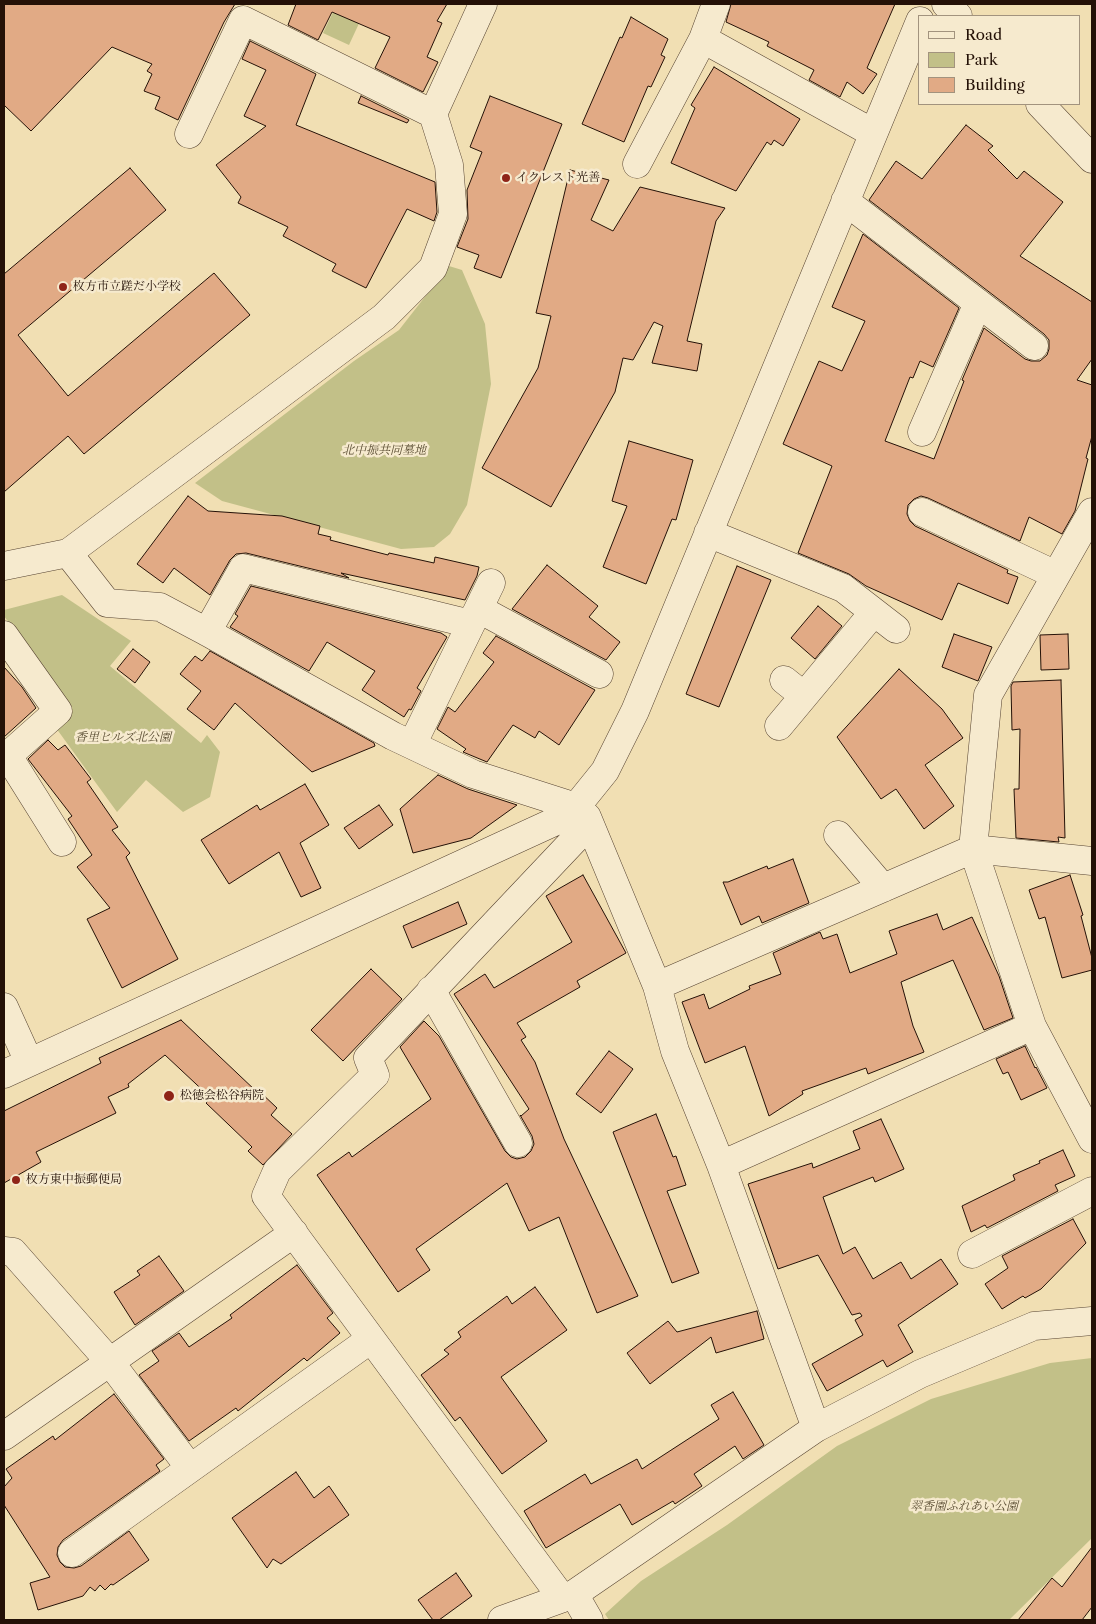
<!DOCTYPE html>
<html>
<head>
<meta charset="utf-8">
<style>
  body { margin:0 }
  #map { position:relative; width:1096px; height:1624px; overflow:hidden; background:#f1dfb3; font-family:"Libre Caslon Text",serif }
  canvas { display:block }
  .frame { position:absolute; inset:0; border:5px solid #241107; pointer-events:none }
  .legend { position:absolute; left:918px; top:15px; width:162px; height:90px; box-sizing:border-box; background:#f6eace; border:1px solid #a2937e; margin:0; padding:6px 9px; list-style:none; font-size:15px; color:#241107 }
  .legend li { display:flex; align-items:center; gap:10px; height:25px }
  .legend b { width:25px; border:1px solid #a2937e }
</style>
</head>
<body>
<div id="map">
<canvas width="1096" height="1624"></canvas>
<div class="frame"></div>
<ul class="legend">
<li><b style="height:6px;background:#f6eace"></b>Road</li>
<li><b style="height:14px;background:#c2c088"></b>Park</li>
<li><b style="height:14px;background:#e1aa85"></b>Building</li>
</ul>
</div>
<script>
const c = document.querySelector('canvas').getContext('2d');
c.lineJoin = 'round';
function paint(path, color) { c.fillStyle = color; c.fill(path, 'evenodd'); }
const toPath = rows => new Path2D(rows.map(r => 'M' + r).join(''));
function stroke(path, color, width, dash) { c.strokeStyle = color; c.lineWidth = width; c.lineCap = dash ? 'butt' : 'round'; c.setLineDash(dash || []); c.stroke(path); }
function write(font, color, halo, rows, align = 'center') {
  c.font = font + ' "Libre Caslon Text","Noto Serif JP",serif'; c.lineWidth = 5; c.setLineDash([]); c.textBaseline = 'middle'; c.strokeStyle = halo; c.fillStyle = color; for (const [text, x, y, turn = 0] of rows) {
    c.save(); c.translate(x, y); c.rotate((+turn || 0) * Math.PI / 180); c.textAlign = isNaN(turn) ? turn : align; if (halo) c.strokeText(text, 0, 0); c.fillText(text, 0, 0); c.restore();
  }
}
paint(toPath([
  [337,4,368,4,349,45,323,33],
  [449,266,462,270,485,324,491,384,467,505,450,534,434,547,401,549,222,501,195,483,354,361,399,330],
  [62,595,131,641,110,666,201,743,207,735,220,752,210,797,183,812,146,780,117,812,56,728,73,711,4,616,4,610],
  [1092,1358,1092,1538,1009,1620,609,1620,605,1614,641,1581,727,1525,837,1446,931,1399,1050,1363]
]), '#c2c088');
const building = toPath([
  [4,4,235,4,224,22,178,120,155,109,160,97,144,91,152,74,147,71,152,64,112,47,31,131,4,105,4,4],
  [296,4,447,4,437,21,442,23,427,57,438,62,423,92,375,68,390,37,332,12,318,40,288,25,296,4],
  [731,4,895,4,867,68,877,74,863,94,847,82,840,97,809,80,814,70,767,46,769,42,726,22,731,4],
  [631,17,668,39,661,55,665,57,651,87,648,86,624,142,582,124,620,37,622,38,631,17],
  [250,41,316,74,296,125,435,182,437,212,434,221,407,209,366,288,332,271,336,264,283,236,288,227,238,203,241,197,216,165,266,126,244,116,266,70,242,59,250,41],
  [714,67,800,119,783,146,774,140,771,145,767,142,736,191,671,163,695,108,691,105,714,67],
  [361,96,409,120,407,123,358,103,361,96],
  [490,96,562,124,501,278,474,268,479,255,457,247,468,219,467,190,482,152,470,147,490,96],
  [966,125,993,146,988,150,1017,179,1024,171,1063,202,1020,256,1092,302,1092,359,1077,380,1092,385,1092,436,1086,458,1088,459,1075,511,1062,534,1029,517,1020,541,928,498,921,496,914,499,908,505,907,514,910,521,915,526,1008,570,1007,573,1018,577,1008,604,958,583,942,620,866,586,849,574,798,553,832,466,783,444,819,361,842,371,865,321,832,307,863,234,959,308,933,367,920,361,913,378,910,377,885,441,934,459,964,381,962,380,984,328,1025,359,1031,361,1040,361,1047,355,1049,349,1049,340,1044,334,869,200,896,161,922,179,966,125],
  [130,168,166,210,18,335,68,396,214,273,250,315,84,454,68,436,4,492,4,274,130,168],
  [570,170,609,180,591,220,613,231,640,187,725,208,716,221,687,341,702,344,697,371,652,363,663,326,654,322,633,360,623,358,615,392,551,507,482,468,538,368,551,316,536,313,570,170],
  [629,441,693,460,676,520,672,519,646,584,603,567,627,506,612,501,629,441],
  [188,496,208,511,282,516,320,526,318,534,331,537,330,540,388,555,389,553,434,563,435,557,479,567,477,576,465,600,341,573,349,578,246,553,236,554,230,560,210,595,174,568,163,583,137,564,188,496],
  [547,565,598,606,589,617,620,642,606,660,512,609,547,565],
  [737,566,771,580,719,707,686,694,737,566],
  [251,586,441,633,447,637,417,688,421,691,411,710,409,709,404,717,362,690,375,671,327,642,309,671,230,627,238,616,235,614,251,586],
  [818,606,842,626,815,659,791,638,818,606],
  [954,634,992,647,978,681,942,667,954,634],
  [1068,634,1069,669,1041,670,1040,635,1068,634],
  [496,636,595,690,559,745,539,731,535,738,513,725,487,762,463,752,466,749,437,729,448,707,455,712,494,662,483,653,496,636],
  [133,649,150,662,135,683,117,669,133,649],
  [210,651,374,743,375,746,312,772,235,703,214,730,187,709,201,691,180,674,195,656,202,661,210,651],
  [4,667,22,687,36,708,4,737,4,667],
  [899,669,942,709,963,738,925,765,954,806,924,829,896,789,881,799,837,737,899,669],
  [1061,680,1065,838,1058,837,1059,842,1016,838,1014,789,1019,789,1020,729,1012,730,1011,686,1013,682,1061,680],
  [48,740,58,750,65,745,91,779,87,782,118,827,112,830,130,853,126,857,178,959,122,988,87,919,110,908,77,867,92,855,68,819,72,816,28,759,48,740],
  [438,775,468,789,517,805,471,838,413,853,400,809,438,775],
  [305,784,329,825,300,843,321,888,301,897,279,852,229,884,201,840,257,805,260,810,305,784],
  [379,805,393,825,359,849,344,828,379,805],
  [793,859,809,903,762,923,759,916,741,925,723,882,728,882,767,866,768,869,793,859],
  [583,875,626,953,577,981,580,987,517,1023,526,1037,521,1040,535,1062,564,1139,638,1296,597,1313,559,1217,529,1231,507,1183,416,1249,430,1270,398,1292,317,1175,349,1152,352,1157,431,1099,400,1047,424,1021,439,1036,505,1151,511,1157,517,1159,525,1157,531,1151,534,1144,532,1136,520,1115,521,1116,529,1109,454,994,485,974,494,988,572,942,546,896,583,875],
  [1070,875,1083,915,1081,916,1092,958,1092,970,1062,978,1045,917,1039,919,1029,890,1070,875],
  [458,902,467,924,412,948,403,926,458,902],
  [937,914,943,930,972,917,999,976,1013,1018,984,1030,953,960,901,982,913,1026,924,1052,868,1074,866,1068,802,1091,803,1094,769,1116,745,1046,705,1063,682,1002,704,994,709,1009,750,989,749,986,781,974,773,953,820,932,823,939,837,934,850,973,897,954,889,931,937,914],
  [371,969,402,999,343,1061,311,1030,371,969],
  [181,1020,257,1092,258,1090,277,1108,271,1115,292,1134,263,1165,248,1151,252,1147,206,1103,211,1098,165,1055,128,1084,129,1087,108,1097,116,1113,36,1152,41,1162,4,1183,4,1111,101,1063,99,1058,181,1020],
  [1025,1046,1035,1068,1036,1067,1047,1088,1021,1100,1008,1072,1003,1074,996,1059,1025,1046],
  [609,1051,633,1069,601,1113,576,1094,609,1051],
  [656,1114,673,1157,676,1156,686,1185,667,1191,699,1273,672,1283,613,1132,656,1114],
  [881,1119,904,1169,875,1182,873,1177,823,1197,843,1254,855,1247,873,1279,901,1262,911,1279,941,1259,958,1284,898,1325,913,1352,887,1367,883,1360,827,1391,812,1364,863,1335,855,1320,862,1316,860,1313,852,1315,818,1255,778,1269,748,1184,812,1163,813,1168,860,1149,853,1131,881,1119],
  [1063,1150,1075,1176,1055,1185,1058,1191,987,1228,985,1225,971,1232,962,1206,1015,1180,1013,1175,1040,1163,1039,1161,1063,1150],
  [1073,1219,1086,1243,1041,1289,1025,1298,1023,1296,1002,1309,985,1284,1008,1268,1002,1256,1073,1219],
  [159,1256,184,1291,135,1325,114,1292,140,1275,137,1271,159,1256],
  [297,1265,333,1313,327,1318,340,1333,307,1361,304,1358,238,1411,236,1408,189,1441,139,1375,159,1361,152,1351,179,1333,189,1347,232,1318,230,1315,297,1265],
  [535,1287,567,1330,501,1377,547,1441,502,1474,460,1417,455,1421,421,1375,449,1354,444,1350,461,1337,458,1332,507,1296,512,1304,535,1287],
  [757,1311,764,1339,716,1353,711,1337,650,1384,627,1353,668,1321,677,1332,757,1311],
  [733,1392,764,1445,743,1459,735,1446,694,1474,702,1486,675,1504,673,1501,632,1525,620,1504,546,1548,524,1511,585,1474,591,1484,637,1459,642,1469,719,1419,711,1405,733,1392],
  [114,1394,164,1459,156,1465,160,1471,63,1540,58,1547,57,1555,60,1562,65,1567,74,1568,81,1566,129,1531,149,1560,113,1585,111,1584,105,1590,100,1585,95,1591,90,1587,83,1596,38,1610,30,1583,50,1577,4,1505,4,1487,12,1478,6,1469,53,1436,55,1440,114,1394],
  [296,1472,314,1498,329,1486,349,1515,281,1564,273,1559,267,1568,232,1518,296,1472],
  [1092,1547,1092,1607,1082,1620,1018,1620,1052,1578,1062,1587,1092,1547],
  [456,1573,472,1596,439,1620,433,1620,418,1600,456,1573]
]);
paint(building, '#e1aa85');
stroke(building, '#241107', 1);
const minor = toPath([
  [946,4,958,16],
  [703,39,873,133],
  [1040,104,1092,159],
  [433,114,483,4],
  [637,164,703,39,716,4],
  [845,201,1034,346],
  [922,432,978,303],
  [922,512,1056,575],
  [1092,512,988,695,973,849,1032,1026,1092,1139],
  [708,533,843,588,896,629],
  [68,553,107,603,160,607,207,632,393,736,473,774,576,807,587,817,657,986,675,1051,721,1165,816,1428],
  [4,566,68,553,384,317,433,268,453,214,449,165,433,114,243,20,189,134],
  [479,609,599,674],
  [207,632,243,568,471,624],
  [4,635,58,711,4,759],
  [784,680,804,696],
  [779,726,874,612],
  [412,745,491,583],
  [8,756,62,842],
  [838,835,883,888],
  [657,986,973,849,1092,861],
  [431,990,518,1143],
  [4,1007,29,1062],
  [4,1074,556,821,576,807,605,771,635,711,920,21],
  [721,1165,1032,1026],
  [4,1251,13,1252,110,1362,190,1468],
  [972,1254,1092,1191],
  [4,1436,294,1233],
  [72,1553,371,1339],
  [574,1594,589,1620],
  [562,1598,266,1196,277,1171,375,1075,368,1058,576,838,587,817],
  [502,1620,574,1594,816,1428,920,1374,1034,1326,1092,1321]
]);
stroke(minor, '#574432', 29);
stroke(minor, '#f6eace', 28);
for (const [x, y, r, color] of [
  [506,178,5,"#8f2418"],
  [63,287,5,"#8f2418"],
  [169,1096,6,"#8f2418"],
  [16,1180,5,"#8f2418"]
]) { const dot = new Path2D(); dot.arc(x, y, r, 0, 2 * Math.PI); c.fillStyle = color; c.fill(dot); stroke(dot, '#f6eace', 2); }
write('12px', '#241107', '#f6eace', [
  ["イクレスト光善",516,178],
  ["枚方市立蹉だ小学校",73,287],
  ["松徳会松谷病院",180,1096],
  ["枚方東中振郵便局",26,1180]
], 'left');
write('italic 12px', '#5b4e34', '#f6eace', [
  ["北中振共同墓地",384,451],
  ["香里ヒルズ北公園",123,738],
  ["翠香園ふれあい公園",964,1507]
]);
</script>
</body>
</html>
